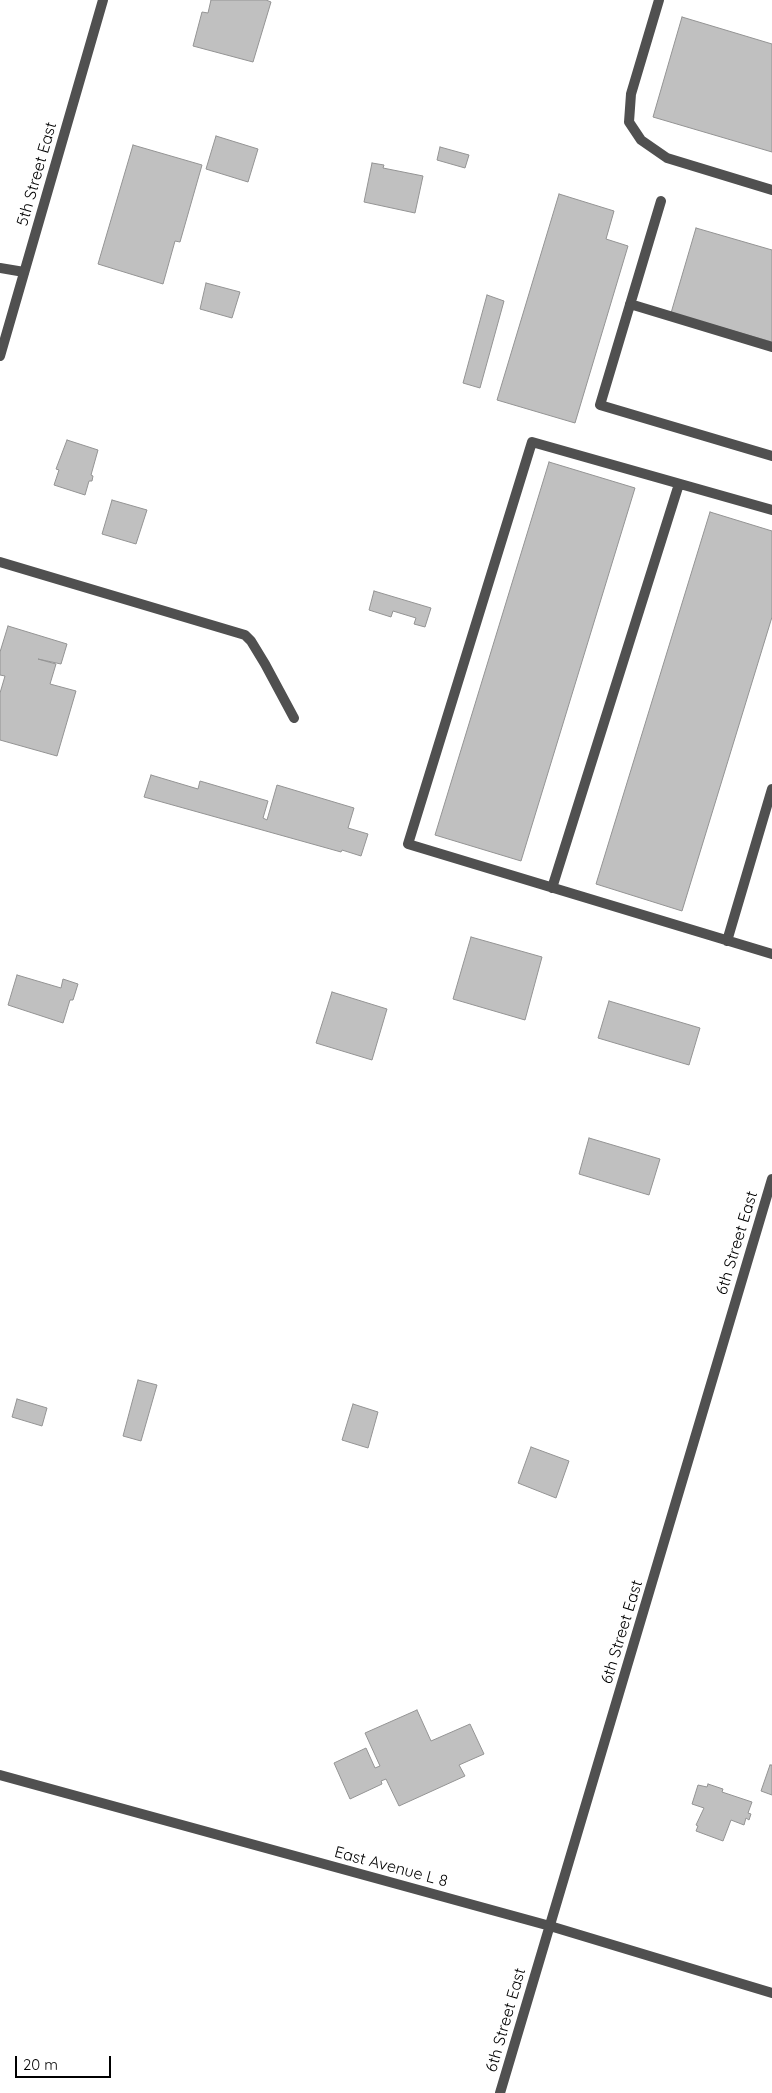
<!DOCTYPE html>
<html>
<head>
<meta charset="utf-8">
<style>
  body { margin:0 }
  #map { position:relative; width:772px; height:2093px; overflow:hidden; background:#fff; font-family:Quicksand,sans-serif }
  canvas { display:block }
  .scale { position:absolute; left:15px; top:2056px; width:96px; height:22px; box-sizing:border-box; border:2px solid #000; border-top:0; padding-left:6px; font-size:15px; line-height:18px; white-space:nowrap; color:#000; -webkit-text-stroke:4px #fff; paint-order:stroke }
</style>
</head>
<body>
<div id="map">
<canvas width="772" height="2093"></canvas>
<div class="scale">20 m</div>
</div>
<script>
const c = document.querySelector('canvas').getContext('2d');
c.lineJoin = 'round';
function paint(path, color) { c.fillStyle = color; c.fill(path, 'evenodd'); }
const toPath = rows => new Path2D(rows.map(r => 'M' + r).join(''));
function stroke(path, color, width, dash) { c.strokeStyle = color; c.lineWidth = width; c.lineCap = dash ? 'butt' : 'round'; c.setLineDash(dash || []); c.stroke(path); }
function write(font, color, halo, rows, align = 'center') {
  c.font = font + ' Quicksand,sans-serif'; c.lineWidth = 4; c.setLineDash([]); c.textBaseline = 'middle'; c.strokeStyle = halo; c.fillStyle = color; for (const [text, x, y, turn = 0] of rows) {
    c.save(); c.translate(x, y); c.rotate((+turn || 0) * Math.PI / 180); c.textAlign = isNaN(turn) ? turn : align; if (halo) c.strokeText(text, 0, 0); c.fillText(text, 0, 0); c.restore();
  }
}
const building = toPath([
  [211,0,266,0,271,2,253,62,193,46,202,12,208,13,211,0],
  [682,17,772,44,772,152,653,117,682,17],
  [216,136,258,149,248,182,206,169,216,136],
  [133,145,202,165,180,242,175,241,163,284,98,264,133,145],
  [440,147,469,155,465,168,437,160,440,147],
  [372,163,384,165,383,168,423,176,415,213,364,202,372,163],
  [559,194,614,211,606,239,628,246,575,423,497,400,559,194],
  [696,228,772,250,772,342,671,313,696,228],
  [206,283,240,292,232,318,200,309,206,283],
  [487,295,504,301,480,388,463,383,487,295],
  [67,440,98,450,91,475,93,476,92,481,89,481,85,495,54,485,59,470,56,469,67,440],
  [549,462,635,488,521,861,435,835,549,462],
  [112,500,147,510,136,544,102,534,112,500],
  [710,512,772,531,772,617,682,911,596,884,710,512],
  [374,591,431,608,425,627,414,624,416,618,393,611,391,617,369,610,374,591],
  [8,626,67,644,61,664,38,659,56,664,50,684,76,691,57,756,0,740,0,693,5,676,0,675,0,652,8,626],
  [151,775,198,789,200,781,268,801,263,818,267,820,277,785,354,808,348,828,368,834,361,856,342,850,341,852,144,797,151,775],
  [471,937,542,957,525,1020,453,999,471,937],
  [17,975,61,988,63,979,78,984,73,1000,70,1000,63,1023,8,1005,17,975],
  [332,992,387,1009,372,1060,316,1043,332,992],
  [609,1001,700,1028,689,1065,598,1038,609,1001],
  [589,1138,660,1159,649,1195,579,1174,589,1138],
  [138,1380,157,1385,141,1441,123,1436,138,1380],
  [17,1399,47,1408,42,1426,12,1417,17,1399],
  [353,1404,378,1412,368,1448,342,1440,353,1404],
  [531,1447,569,1461,556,1498,518,1483,531,1447],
  [417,1710,431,1741,470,1724,484,1754,459,1765,465,1776,399,1806,386,1779,381,1781,382,1784,350,1799,334,1763,366,1748,375,1768,380,1766,365,1733,417,1710],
  [770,1765,772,1765,772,1795,761,1791,770,1765],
  [708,1784,723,1789,722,1792,752,1802,748,1813,751,1814,749,1820,746,1818,744,1825,731,1820,723,1841,696,1831,698,1826,696,1825,704,1808,692,1804,698,1785,707,1787,708,1784]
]);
paint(building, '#c0c0c0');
stroke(building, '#949494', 1);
stroke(toPath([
  [659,0,631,94,629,122,641,140,667,158,772,190],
  [661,201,600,405,772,456],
  [0,268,24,272],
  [630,304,772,347],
  [772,510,532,442,408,844,772,954],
  [0,562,245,635,251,641,265,664,294,718],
  [552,888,679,484],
  [727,941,772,789]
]), '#505050', 10);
stroke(toPath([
  [0,356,103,0],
  [0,1775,550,1926,772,1993],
  [500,2093,772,1179]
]), '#505050', 10);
write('16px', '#000', '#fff', [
  ["5th Street East",37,174,-74],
  ["6th Street East",737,1243,-73],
  ["6th Street East",622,1632,-73],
  ["East Avenue L 8",391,1867,15],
  ["6th Street East",506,2020,-74]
]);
</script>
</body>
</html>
